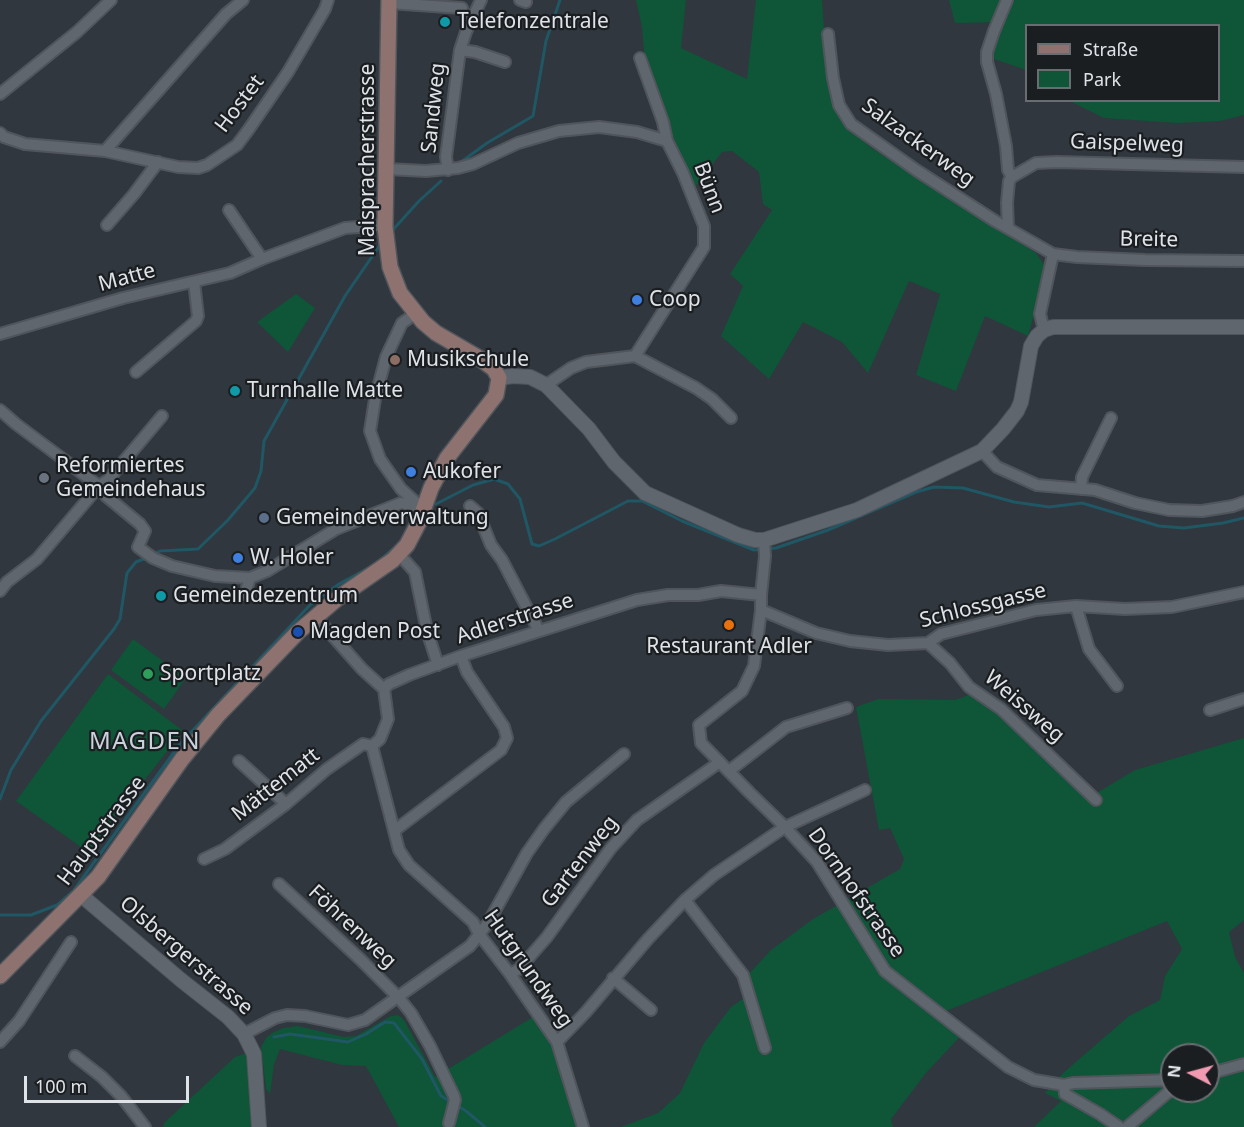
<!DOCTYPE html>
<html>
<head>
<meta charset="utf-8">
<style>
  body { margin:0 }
  #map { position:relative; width:1244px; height:1127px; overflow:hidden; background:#30373e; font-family:"Noto Sans",sans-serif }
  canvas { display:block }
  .legend { position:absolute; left:1025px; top:24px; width:195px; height:78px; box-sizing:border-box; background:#1b1e21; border:2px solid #696d71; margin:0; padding:8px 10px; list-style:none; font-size:18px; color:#dfe3e8 }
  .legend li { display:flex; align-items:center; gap:12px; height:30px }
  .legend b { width:30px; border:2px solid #696d71 }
  .north { position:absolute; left:1160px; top:1043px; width:60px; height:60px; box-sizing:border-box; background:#1b1e21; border:2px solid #696d71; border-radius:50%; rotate:276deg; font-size:16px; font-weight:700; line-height:24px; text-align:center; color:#dfe3e8 }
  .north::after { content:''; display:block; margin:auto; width:21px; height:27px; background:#f19ab1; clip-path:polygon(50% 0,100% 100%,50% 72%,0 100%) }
  .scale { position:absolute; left:24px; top:1076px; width:165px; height:27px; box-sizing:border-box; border:3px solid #dfe3e8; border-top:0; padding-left:8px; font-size:18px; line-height:21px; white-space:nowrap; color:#dfe3e8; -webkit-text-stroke:4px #1b1e21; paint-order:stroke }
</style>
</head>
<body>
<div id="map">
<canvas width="1244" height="1127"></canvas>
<ul class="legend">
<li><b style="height:8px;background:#8d726f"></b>Straße</li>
<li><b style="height:16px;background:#0f5537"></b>Park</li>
</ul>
<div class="north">N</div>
<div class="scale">100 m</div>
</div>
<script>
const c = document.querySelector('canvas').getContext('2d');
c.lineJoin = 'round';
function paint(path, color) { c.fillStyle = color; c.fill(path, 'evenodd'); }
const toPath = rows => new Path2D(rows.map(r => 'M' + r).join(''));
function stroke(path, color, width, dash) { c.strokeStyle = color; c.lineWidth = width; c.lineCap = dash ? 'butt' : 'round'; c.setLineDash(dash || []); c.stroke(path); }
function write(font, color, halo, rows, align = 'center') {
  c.font = font + ' "Noto Sans",sans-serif'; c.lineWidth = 4.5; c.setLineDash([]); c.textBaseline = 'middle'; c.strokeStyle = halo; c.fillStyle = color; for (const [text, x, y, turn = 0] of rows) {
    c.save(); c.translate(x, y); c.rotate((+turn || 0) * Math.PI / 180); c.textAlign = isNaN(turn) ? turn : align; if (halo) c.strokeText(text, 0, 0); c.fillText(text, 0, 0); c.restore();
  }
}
paint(toPath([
  [636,0,686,0,681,48,747,79,756,0,822,0,825,45,849,128,870,147,1036,253,1045,266,1044,278,1028,336,985,316,956,391,916,375,940,294,909,281,868,373,842,342,803,322,769,379,721,336,743,286,730,274,772,210,763,204,759,172,732,151,722,152,693,190,645,63,642,27],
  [949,0,1244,0,1244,115,1220,121,1177,123,1104,118,1072,102,1072,100,1218,100,1218,26,1026,26,1026,70,991,58,1002,22,955,23],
  [296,294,315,308,288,352,257,322],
  [133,639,186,678,164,709,111,670],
  [108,674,183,731,88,852,16,801],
  [971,694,983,702,1059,769,1076,773,1095,794,1135,770,1244,738,1244,920,1229,932,1235,957,1244,973,1244,1127,1034,1127,1061,1101,1045,1093,1063,1073,1129,1016,1160,1000,1165,976,1182,949,1167,921,946,1011,967,1029,926,1073,891,1119,893,1127,621,1127,658,1113,680,1093,704,1043,731,1007,751,993,746,977,771,950,813,919,900,869,904,859,890,828,879,830,856,707,878,699,956,700],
  [1172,1055,1208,1055,1208,1091,1172,1091],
  [398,1015,404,1020,435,1077,533,1017,554,1049,578,1127,399,1127,366,1066,342,1065,280,1049,274,1064,270,1094,266,1089,261,1047,266,1038,272,1033,283,1028,298,1026,344,1037,356,1036,391,1016],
  [247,1053,253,1127,163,1127,165,1122,235,1057]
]), '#0f5537');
stroke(toPath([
  [461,162,487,143,533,116,546,41,560,0],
  [390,233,419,201,441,181],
  [436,504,473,485,494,479,508,484,520,499,532,544,539,546,555,539,628,501,642,501,682,521,754,550,776,548,828,530,916,492,934,487,963,488,1014,502,1049,507,1082,503,1159,526,1184,528,1223,523,1244,518],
  [152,555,160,551,198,549,228,520,255,488,261,471,264,441,345,296,382,242],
  [378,562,393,549],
  [0,799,11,770,41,721,114,629,120,619,127,573,136,562,146,558],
  [0,915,31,915,57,905,74,890,180,744,310,605,339,584,370,567],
  [274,1037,290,1034,348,1042,366,1034,385,1022,394,1023,422,1059,441,1096,466,1111,485,1127]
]), '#205764', 3);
const minor = toPath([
  [520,0,526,2],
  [1007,0,994,31,987,52,987,62,996,94,1006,146,1008,170,1012,177,1009,181,1007,203,1008,228],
  [389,3,462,8],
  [828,34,833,78,839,105,851,124,916,170,995,221,1053,254,1077,257,1145,260,1244,261],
  [460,50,475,52,505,62],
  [0,94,77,32,111,0],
  [0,133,4,137,25,144,105,151,178,167,198,168,207,165,237,145,249,129,288,72,325,9,328,0],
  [105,151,226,14,243,0],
  [387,169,426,171,458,168,473,164,518,143,559,131,599,127,637,132,667,141],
  [448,170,446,157,460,50,466,32,481,0],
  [1012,177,1036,163,1057,162,1244,167],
  [229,210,262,259],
  [107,225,134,194,158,162],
  [415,314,402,323,386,357,375,399,370,431,380,459,401,489,421,507],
  [1044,330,1040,314,1053,254],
  [0,334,123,298,230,273,262,259,345,228,385,225],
  [635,356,704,247,704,226,683,173,667,141,663,122,640,58],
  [635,356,696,388,712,399,731,418],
  [136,372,196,321,198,316,194,282],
  [546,385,571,368,586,362,635,356],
  [0,410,16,424,99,486,106,496,140,524,145,531,138,547,153,558,172,566,215,576,250,578,267,571,336,529,401,503,424,509],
  [982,451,997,467,1037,485,1095,490,1135,503,1169,510,1202,511,1233,506,1244,502],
  [1081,489,1082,477,1111,418],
  [470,506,478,513,491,545,502,560,539,631],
  [764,540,765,556,761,595,761,610,754,666,742,691,699,725,701,743,749,792,785,827,817,862,885,971,1008,1067,1034,1080,1064,1085,1073,1083,1172,1080],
  [399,554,415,572,427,631,438,665],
  [0,591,7,582,37,559,99,486,108,480,162,416],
  [245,594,250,578],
  [1076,606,1089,649,1117,686],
  [761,610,816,633,850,641,888,645,928,643,941,634,1036,610,1076,606,1125,609,1172,607,1244,592],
  [316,617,362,669,384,689],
  [928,643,950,663,969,687,1001,709,1096,800],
  [384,689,388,719,380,739,372,746,399,850,409,865,473,922,479,934,510,974,557,1042,583,1127],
  [384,689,389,684,409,675,461,656,637,600,668,595,698,595,721,591,761,595],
  [1210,710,1244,699],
  [239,761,286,804],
  [729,771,786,727,847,708],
  [394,831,501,750,507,738,504,727,467,672,461,656],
  [204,859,225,849,286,804,327,769,363,744,372,746],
  [279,884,361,960,399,998,411,1013,430,1046,454,1096,455,1100,449,1123],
  [685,900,743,975,765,1048],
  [510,974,519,969,547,937,611,848,637,820,720,762],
  [613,978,651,1010],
  [244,1034,275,1018,287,1015,305,1016,348,1025,365,1020,470,946,488,923,527,853,544,829,566,802,624,754],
  [0,1042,19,1021,71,942],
  [557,1042,586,1012,648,939,685,900,714,875,785,827,865,790],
  [75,1056,102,1077,121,1096,145,1127],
  [1208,1074,1244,1064],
  [1064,1085,1065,1094,1100,1114,1119,1127],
  [1127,1127,1172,1089]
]);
const tertiary = toPath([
  [499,378,513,376,530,377,546,385,589,429,614,462,645,493,738,535,755,540,764,540,857,510,982,451,1003,429,1017,411,1021,402,1031,346,1037,336,1044,330,1053,327,1244,327],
  [82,896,181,980,228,1017,244,1034,254,1054,259,1127]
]);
const secondary = toPath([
  [0,976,98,877,182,759,218,715,298,632,338,598,393,560,407,545,419,522,431,488,447,458,496,395,499,378,494,369,479,358,436,333,423,322,400,293,390,267,385,227,389,0]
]);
stroke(minor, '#50555c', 14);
stroke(tertiary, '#50555c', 16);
stroke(secondary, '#50555c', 18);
stroke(minor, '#5f666e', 10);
stroke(tertiary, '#5f666e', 14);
stroke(secondary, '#8d726f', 15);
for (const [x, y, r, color] of [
  [445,22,6,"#0f9aa8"],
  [637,300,6,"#3f7fe0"],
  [395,360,6,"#8d6e63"],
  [235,391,6,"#0f9aa8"],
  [411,472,6,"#3f7fe0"],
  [44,478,6,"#6b7280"],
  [264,518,6,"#5c6f8a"],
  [238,558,6,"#3f7fe0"],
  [161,596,6,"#0f9aa8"],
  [729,625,6,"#e8710a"],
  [298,632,6,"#1a4fb4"],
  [148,674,6,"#2e9e5b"]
]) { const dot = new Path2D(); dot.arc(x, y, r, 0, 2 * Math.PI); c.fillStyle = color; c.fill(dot); stroke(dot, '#1b1e21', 2); }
write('21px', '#dfe3e8', '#1b1e21', [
  ["Telefonzentrale",457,22],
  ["Coop",649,300],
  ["Musikschule",407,360],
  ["Turnhalle Matte",247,391],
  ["Reformiertes",56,466],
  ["Gemeindehaus",56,490],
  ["Aukofer",423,472],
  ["Gemeindeverwaltung",276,518],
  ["W. Holer",250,558],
  ["Gemeindezentrum",173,596],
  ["Magden Post",310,632],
  ["Restaurant Adler",729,647,"center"],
  ["Sportplatz",160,674]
], 'left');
write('21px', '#dfe3e8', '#1b1e21', [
  ["Hostet",240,104,-53],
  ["Sandweg",434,108,-84],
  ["Salzackerweg",918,143,36],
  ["Gaispelweg",1127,144,2],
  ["Maispracherstrasse",368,160,-90],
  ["Bünn",709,188,69],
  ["Breite",1149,240,1],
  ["Matte",127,278,-15],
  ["Schlossgasse",983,606,-14],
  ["Adlerstrasse",515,619,-18],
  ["Weissweg",1024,707,41],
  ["Mättematt",276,785,-38],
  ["Hauptstrasse",102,831,-53],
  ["Gartenweg",580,862,-52],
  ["Dornhofstrasse",856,893,55],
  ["Föhrenweg",352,927,43],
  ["Olsbergerstrasse",186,956,41],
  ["Hutgrundweg",528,969,55]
]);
c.letterSpacing = '1.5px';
write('24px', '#cad2dc', '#1b1e21', [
  ["MAGDEN",145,742]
]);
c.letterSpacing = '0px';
</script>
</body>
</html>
